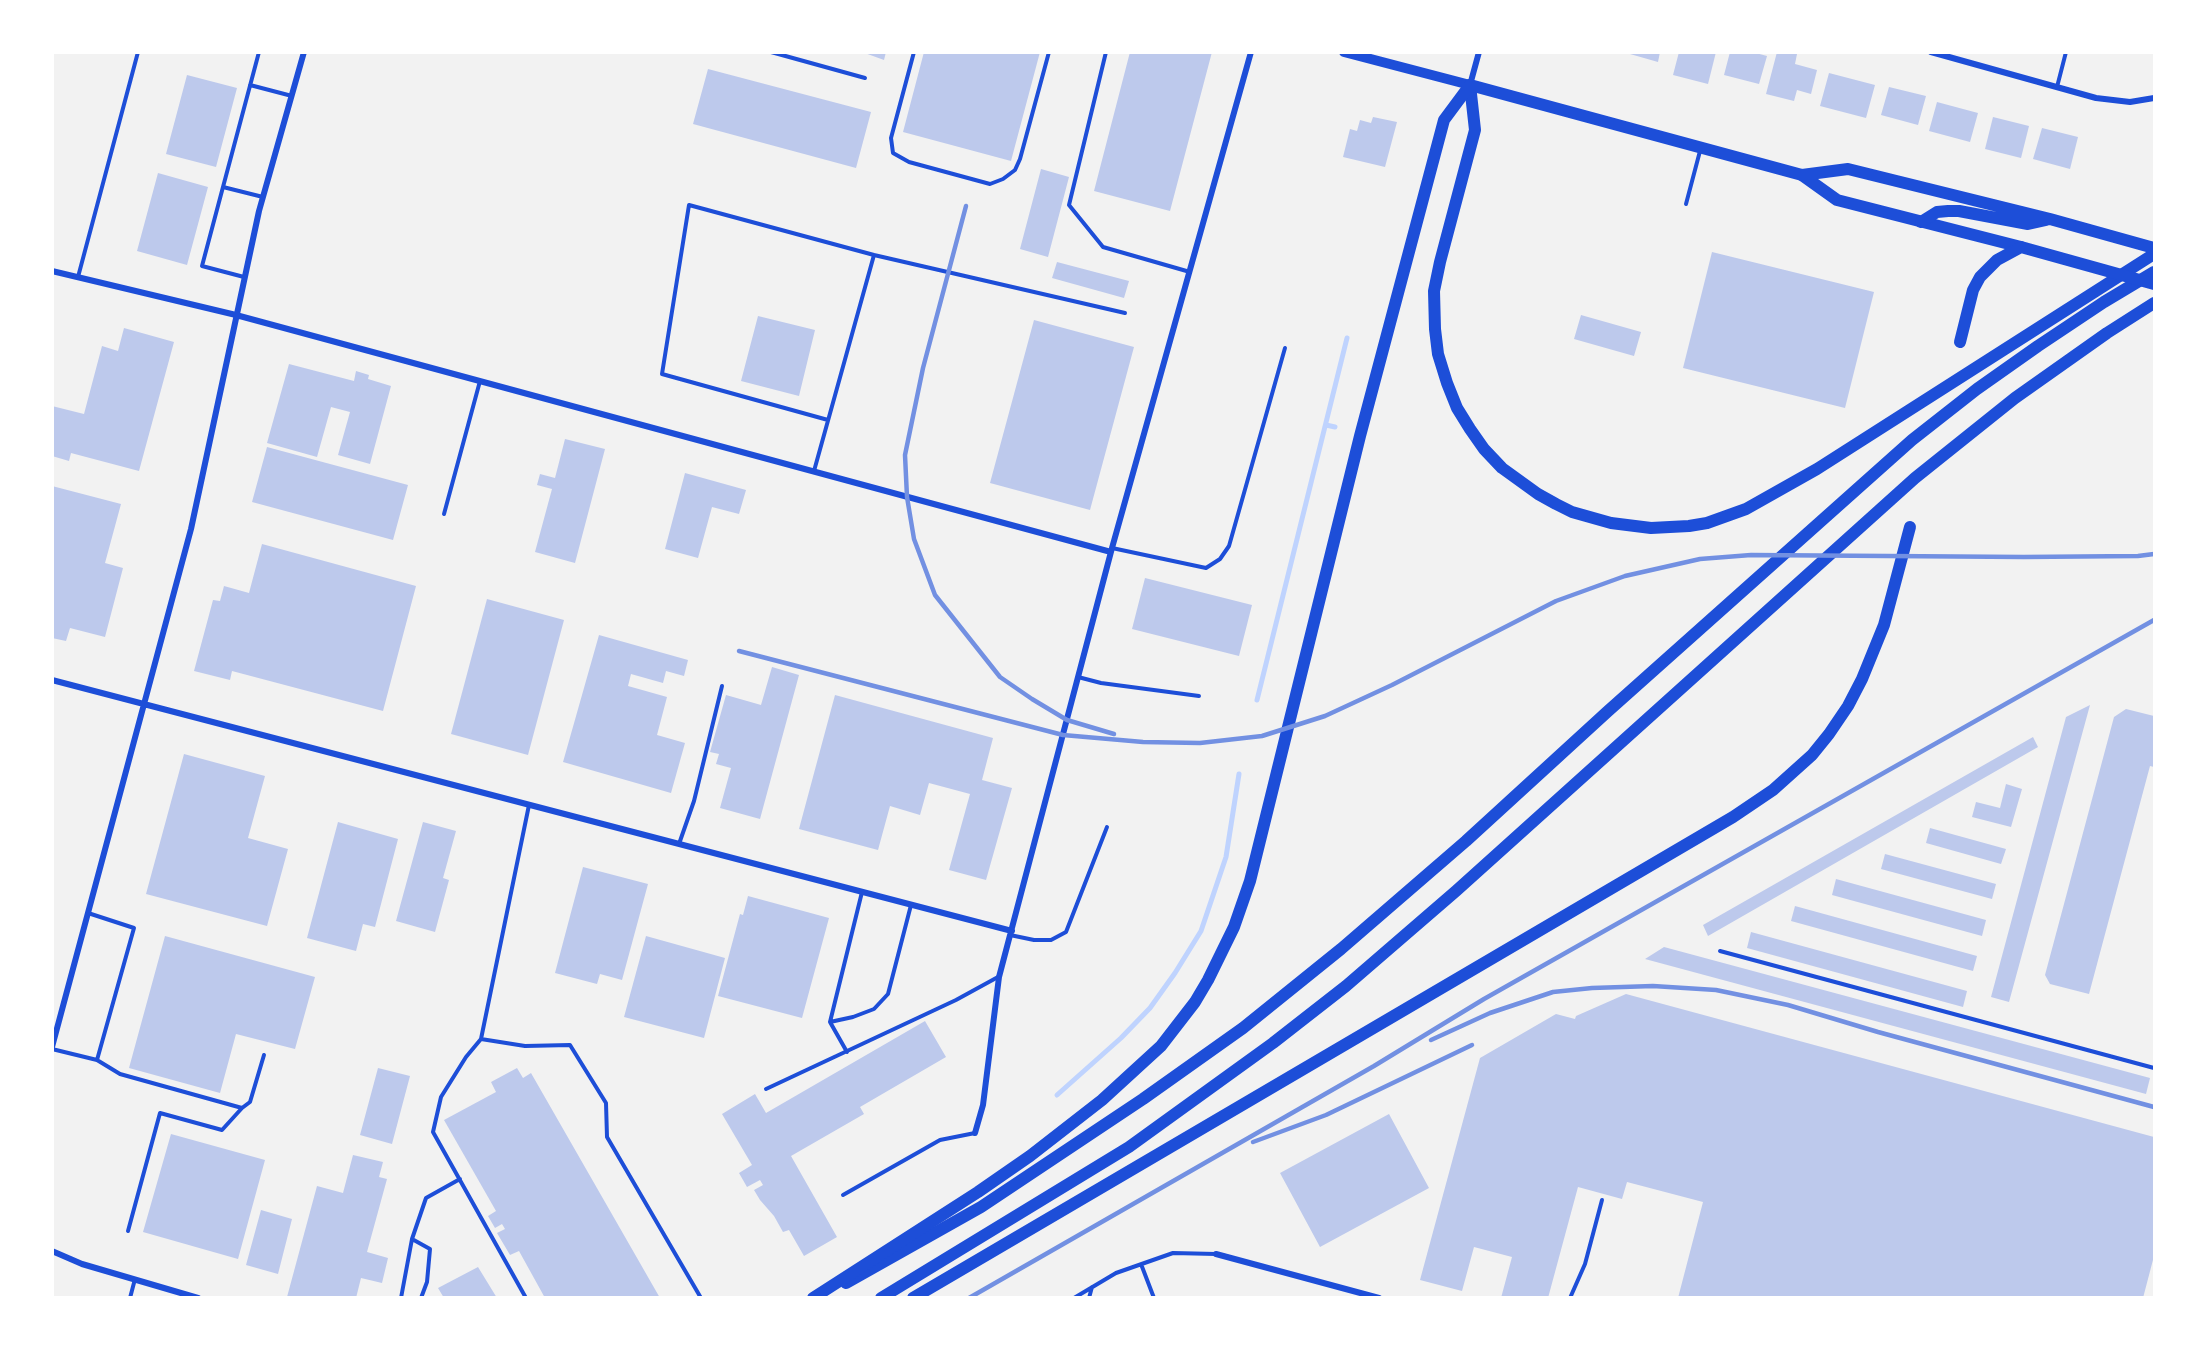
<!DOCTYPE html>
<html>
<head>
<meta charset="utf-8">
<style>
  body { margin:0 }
  #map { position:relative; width:2207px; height:1350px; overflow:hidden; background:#f2f2f2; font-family:"Zilla Slab",serif }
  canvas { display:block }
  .frame { position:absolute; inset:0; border:54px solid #fff; pointer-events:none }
</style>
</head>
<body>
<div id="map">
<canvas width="2207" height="1350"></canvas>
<div class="frame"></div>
</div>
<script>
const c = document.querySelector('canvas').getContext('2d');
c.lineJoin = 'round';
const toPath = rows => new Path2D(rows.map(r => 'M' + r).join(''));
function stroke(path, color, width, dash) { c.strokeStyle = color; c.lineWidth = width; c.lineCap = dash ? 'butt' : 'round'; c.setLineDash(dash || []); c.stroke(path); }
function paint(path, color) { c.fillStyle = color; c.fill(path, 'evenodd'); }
stroke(toPath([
  [1326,425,1335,427],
  [1257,700,1347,338],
  [1057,1095,1121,1038,1150,1008,1175,973,1201,931,1226,857,1239,774]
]), '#bfd3fe', 5);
paint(toPath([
  [862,52,886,52,884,60],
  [924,52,1040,52,1011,161,903,132],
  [1130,52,1212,52,1170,211,1094,191],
  [1623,52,1660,52,1658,62],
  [1679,52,1716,52,1708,84,1673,75],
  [1730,52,1752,52,1767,56,1759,84,1724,75],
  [1777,52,1797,54,1795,64,1817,70,1811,94,1797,90,1794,101,1766,94],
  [708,69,871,112,856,168,693,124],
  [1829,73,1875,85,1866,118,1820,106],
  [187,75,237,88,216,167,166,154],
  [1889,87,1926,96,1918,125,1881,115],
  [1937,102,1978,113,1970,142,1929,131],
  [1373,117,1397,122,1385,167,1343,157,1350,129,1357,131,1360,120,1371,123],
  [1993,117,2029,126,2021,158,1985,149],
  [2042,128,2078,137,2070,169,2033,159],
  [1041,169,1069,177,1048,257,1020,249],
  [158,173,208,187,187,265,137,251],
  [1712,252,1874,292,1845,408,1683,368],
  [1057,262,1129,281,1124,298,1052,278],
  [1581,315,1641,332,1634,356,1574,339],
  [758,316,815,330,799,396,741,381],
  [1034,320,1134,347,1090,510,990,483],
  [124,328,174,342,139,471,71,453,69,461,52,456,52,406,84,414,102,346,118,351],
  [289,364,354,381,356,371,369,375,368,379,391,386,370,464,338,455,350,412,331,407,317,457,267,443],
  [565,439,605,449,575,563,535,552,552,489,537,485,540,474,555,478],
  [267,447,408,485,393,540,252,502],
  [685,473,746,490,739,514,712,507,698,558,665,549],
  [52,486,121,504,105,563,123,568,105,637,70,628,66,641,52,638],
  [262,544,416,586,383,711,232,671,230,680,194,671,213,600,220,601,224,586,249,593],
  [1145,578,1252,605,1239,656,1132,629],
  [487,599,564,620,528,755,451,734],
  [599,635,688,660,684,676,666,671,663,683,631,674,628,686,667,697,657,735,685,743,671,793,563,762],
  [772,667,799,675,760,819,720,808,731,768,716,764,719,754,710,752,726,695,761,705],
  [835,695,993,738,982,780,1012,788,986,880,949,870,970,794,929,783,920,815,890,806,878,850,799,829],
  [2090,705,2009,1002,1991,997,2066,717],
  [2126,709,2154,716,2154,767,2150,766,2089,994,2050,984,2045,975,2114,717],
  [2033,737,2038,747,1708,936,1703,925],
  [184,754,265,776,248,838,288,849,267,926,146,894],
  [2006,784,2022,789,2011,827,1972,817,1976,802,2000,808],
  [338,822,398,839,375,927,363,924,356,951,307,938],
  [423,822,456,831,443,878,449,880,435,932,396,921],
  [1930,828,2006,849,2001,864,1926,843],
  [1885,854,1996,884,1992,899,1881,869],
  [583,867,648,884,622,980,600,974,597,984,555,973],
  [1836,879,1986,920,1982,936,1832,895],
  [748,896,829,918,802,1018,718,996,740,914,743,915],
  [1795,906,1977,956,1973,971,1791,921],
  [1751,932,1967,991,1963,1007,1747,948],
  [165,936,315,977,295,1049,236,1034,220,1093,129,1068],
  [646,936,725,958,704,1038,624,1017],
  [1664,947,2150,1078,2146,1094,1645,959],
  [1626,994,2154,1137,2154,1256,2143,1298,1678,1298,1703,1202,1627,1182,1622,1199,1578,1187,1548,1298,1501,1298,1512,1257,1474,1247,1462,1291,1420,1280,1480,1058,1556,1014,1575,1019,1576,1016],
  [925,1021,946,1057,860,1107,864,1114,791,1156,837,1237,804,1256,789,1230,783,1232,774,1216,760,1200,754,1190,763,1185,760,1180,747,1187,739,1173,752,1165,722,1114,755,1094,766,1113],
  [378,1068,410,1076,392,1144,360,1135],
  [517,1068,523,1078,531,1073,660,1298,545,1298,519,1251,510,1255,497,1233,505,1229,502,1224,495,1228,488,1216,496,1211,444,1120,496,1092,491,1082],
  [1389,1114,1429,1188,1320,1247,1280,1173],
  [171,1134,265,1160,238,1259,143,1232],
  [353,1155,383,1162,379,1177,387,1179,367,1252,388,1258,382,1283,361,1278,356,1298,287,1297,317,1186,343,1193],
  [261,1210,292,1219,278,1274,246,1265],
  [478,1267,497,1298,444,1298,438,1288]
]), '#bdc9ec');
stroke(toPath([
  [259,52,223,187,263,197],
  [771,52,865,78],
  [914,52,891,138,893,153,909,162,990,184,1003,179,1015,170,1020,159,1049,52],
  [1106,52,1069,205,1103,247,1190,272],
  [250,85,292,96],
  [2057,87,2066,52],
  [223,187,202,266,244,277],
  [1686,204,1700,151],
  [78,277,138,52],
  [828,420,662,374,689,205,874,255],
  [814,471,874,255,1125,313],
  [444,514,480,381],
  [1112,548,1206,568,1220,559,1229,546,1285,348],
  [1078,677,1101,683,1199,696],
  [529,805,481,1039,525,1046,570,1045,606,1103,607,1137,701,1298],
  [679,844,694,801,722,686],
  [862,892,830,1022,853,1017,874,1009,888,994,911,905],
  [1010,935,1034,940,1051,940,1066,932,1107,827],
  [1720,951,2154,1068],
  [830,1022,847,1052],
  [481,1039,466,1057,441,1097,433,1132,526,1298],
  [52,1049,97,1060,134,928,88,913],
  [97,1060,120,1074,242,1108,250,1102,264,1055],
  [766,1089,956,1000,998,977],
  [843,1195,940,1140,975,1133],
  [128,1231,160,1113,222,1130,242,1108],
  [412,1239,430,1249,427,1282,421,1298],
  [1141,1264,1154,1298],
  [130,1298,135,1279],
  [401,1298,412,1239,426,1198,460,1179],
  [1074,1298,1116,1273,1173,1253,1216,1254],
  [1089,1298,1092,1287],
  [1570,1298,1585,1264,1602,1200]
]), '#1d4ed8', 4);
stroke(toPath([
  [1931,52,2096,98,2130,102,2154,98],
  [1470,85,1479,52],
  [52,271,236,315,1111,552],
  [52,680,1012,931],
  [52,1047,191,529,259,211,304,52],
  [975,1133,983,1105,999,977,1112,548,1251,52],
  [52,1251,82,1264,198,1298],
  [1216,1254,1379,1298]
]), '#1d4ed8', 6);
stroke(toPath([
  [1344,52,1470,85]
]), '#1d4ed8', 10);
stroke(toPath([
  [1470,85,1475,130,1440,262,1434,291,1435,329,1438,354,1447,383,1457,408,1470,429,1484,449,1502,468,1538,494,1556,504,1572,512,1611,523,1651,528,1689,526,1707,523,1746,509,1817,469,2154,254],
  [1802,175,1837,200,2021,247],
  [846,1283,981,1207,1143,1099,1243,1028,1341,949,1466,841,1607,712,1912,440,1977,389,2038,346,2104,302,2154,272],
  [881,1298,1129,1147,1273,1043,1346,986,1456,891,1915,478,2015,398,2107,333,2154,303]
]), '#1d4ed8', 12);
stroke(toPath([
  [1921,222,1937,212,1948,211,1959,211,2028,224,2046,220],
  [1960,342,1973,290,1980,277,1997,260,2021,247,2154,284],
  [813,1298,978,1192,1030,1156,1102,1100,1161,1046,1195,1002,1208,980,1234,927,1250,881,1360,436,1444,120,1470,85,1802,175,1848,169,2050,219,2154,248],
  [913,1298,1733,817,1773,790,1812,755,1829,734,1848,706,1862,679,1884,625,1910,527]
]), '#1d4ed8', 12);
stroke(toPath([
  [966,206,923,368,905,455,907,497,914,539,935,595,1000,677,1032,699,1067,720,1114,734],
  [739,651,1063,735,1143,742,1200,743,1262,736,1325,716,1392,685,1556,601,1625,576,1700,559,1751,555,2024,557,2138,556,2154,554],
  [1431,1040,1490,1013,1553,992,1592,988,1653,986,1716,990,1788,1005,1878,1032,2154,1107],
  [1253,1142,1326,1115,1472,1045],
  [969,1298,1374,1066,1484,999,2154,620]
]), '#7290e2', 4.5);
</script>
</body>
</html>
